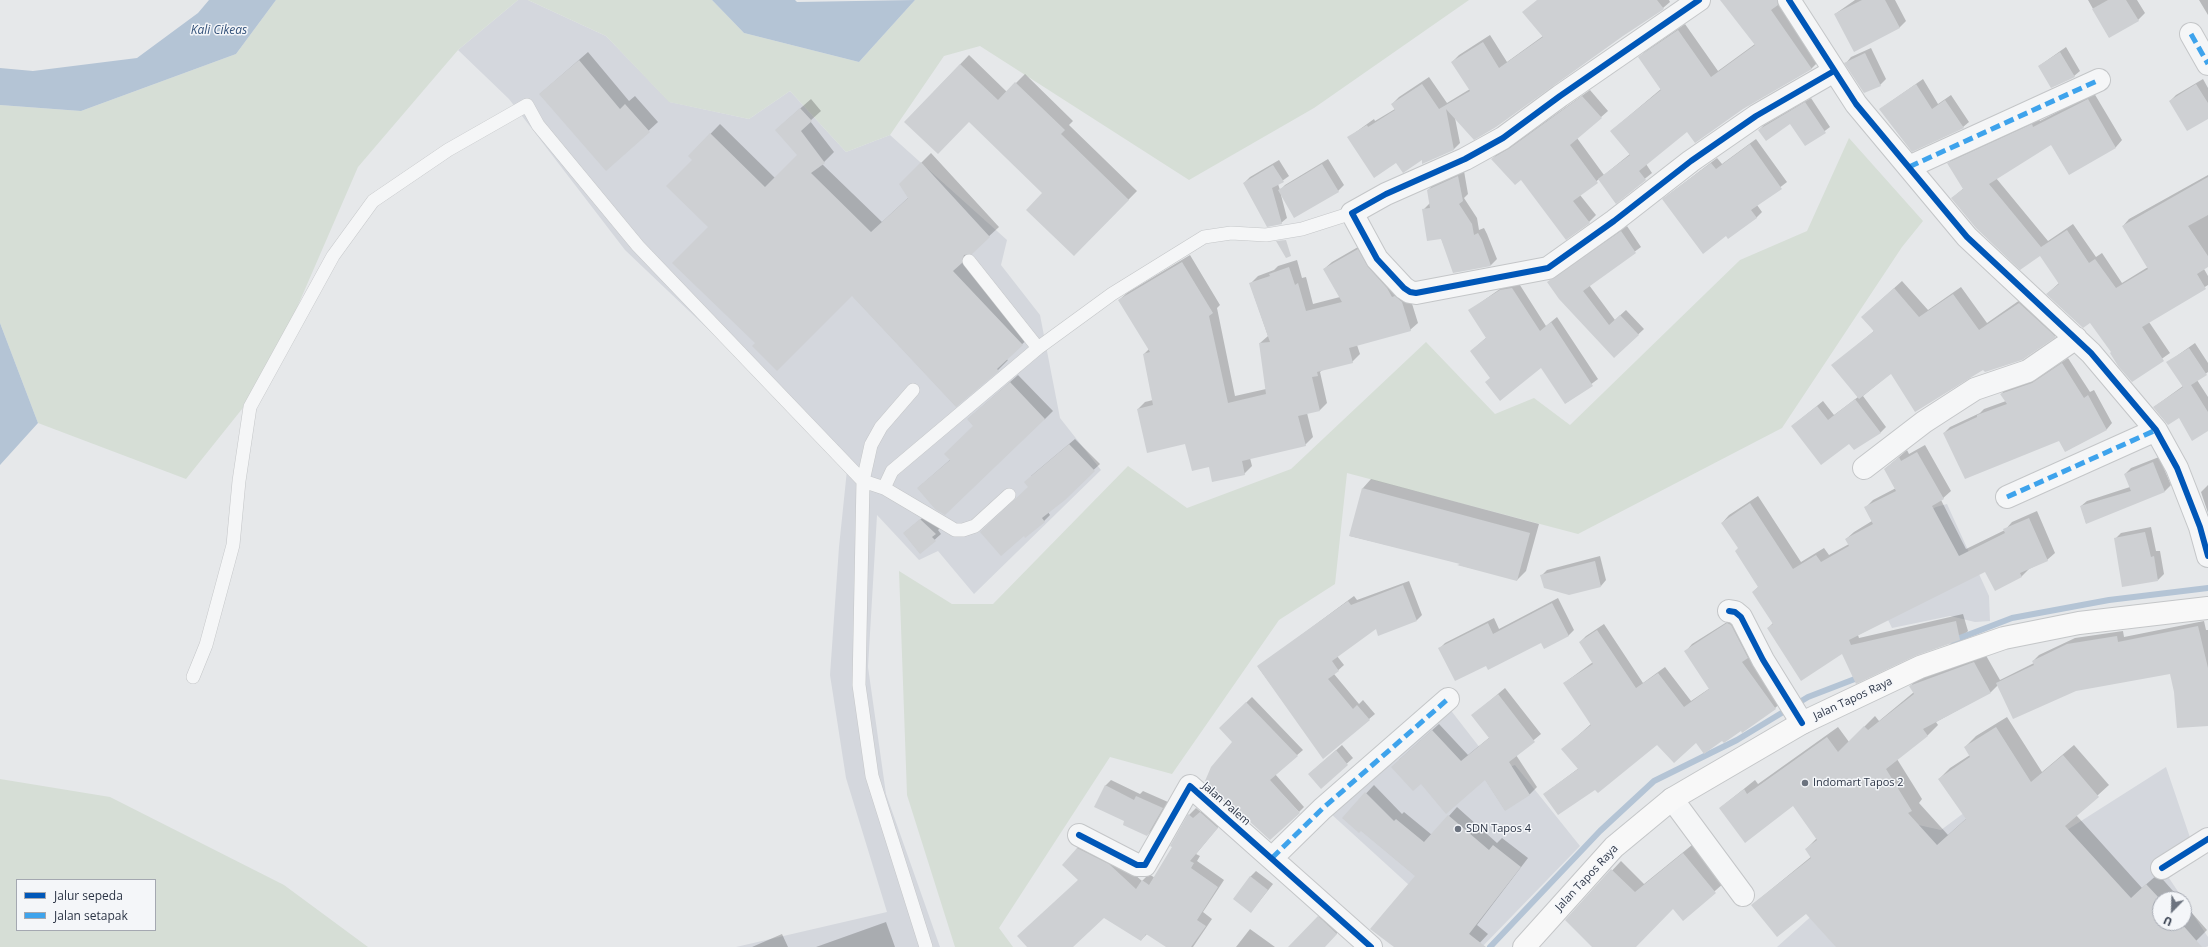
<!DOCTYPE html>
<html>
<head>
<meta charset="utf-8">
<style>
  body { margin:0 }
  #map { position:relative; width:2208px; height:947px; overflow:hidden; background:#e6e8ea; font-family:"Open Sans",sans-serif }
  canvas { display:block }
  .legend { position:absolute; left:16px; top:879px; width:140px; height:52px; box-sizing:border-box; background:#f4f6f9; border:1px solid #a4a8b1; margin:0; padding:5px 7px; list-style:none; font-size:12px; color:#2b3445 }
  .legend li { display:flex; align-items:center; gap:8px; height:20px }
  .legend b { width:20px; border:1px solid #a4a8b1 }
  .north { position:absolute; left:2152px; top:891px; width:40px; height:40px; box-sizing:border-box; background:#f4f6f9; border:1px solid #a4a8b1; border-radius:50%; rotate:203deg; font-size:11px; font-weight:700; line-height:16px; text-align:center; color:#2b3445 }
  .north::after { content:''; display:block; margin:auto; width:14px; height:18px; background:#6c737f; clip-path:polygon(50% 0,100% 100%,50% 72%,0 100%) }
</style>
</head>
<body>
<div id="map">
<canvas width="2208" height="947"></canvas>
<ul class="legend">
<li><b style="height:5px;background:#0057b8"></b>Jalur sepeda</li>
<li><b style="height:5px;background:#3ea3ec"></b>Jalan setapak</li>
</ul>
<div class="north">U</div>
</div>
<script>
const c = document.querySelector('canvas').getContext('2d');
c.lineJoin = 'round';
function paint(path, color) { c.fillStyle = color; c.fill(path, 'evenodd'); }
const toPath = rows => new Path2D(rows.map(r => 'M' + r).join(''));
function stroke(path, color, width, dash) { c.strokeStyle = color; c.lineWidth = width; c.lineCap = dash ? 'butt' : 'round'; c.setLineDash(dash || []); c.stroke(path); }
function write(font, color, halo, rows, align = 'center') {
  c.font = font + ' "Open Sans",sans-serif'; c.lineWidth = 3; c.setLineDash([]); c.textBaseline = 'middle'; c.strokeStyle = halo; c.fillStyle = color; for (const [text, x, y, turn = 0] of rows) {
    c.save(); c.translate(x, y); c.rotate((+turn || 0) * Math.PI / 180); c.textAlign = isNaN(turn) ? turn : align; if (halo) c.strokeText(text, 0, 0); c.fillText(text, 0, 0); c.restore();
  }
}
paint(toPath([
  [518,0,528,0,606,36,670,102,749,119,790,91,846,152,890,135,1007,240,1001,265,1040,315,1060,418,1101,470,974,594,938,551,919,560,877,515,868,667,886,794,940,947,736,947,887,912,846,778,830,675,839,547,847,470,751,370,625,250,509,99,458,50],
  [1947,504,1989,596,1990,621,1975,622,1950,616,1892,628,1866,575,1875,537,1936,507],
  [1449,708,1498,771,1515,765,1580,846,1482,947,1480,943,1453,920,1443,916,1330,813],
  [2166,767,2197,858,2169,878,2183,899,2160,899,2160,923,2184,923,2184,901,2208,937,2208,946,2206,947,1777,947,1914,824,1941,830,2000,786,2059,835]
]), '#d4d7dd');
paint(toPath([
  [276,0,518,0,458,50,358,167,266,379,186,479,38,423,0,323,0,105,81,111,236,54],
  [528,0,712,0,744,33,859,62,915,0,1469,0,1314,108,1189,180,980,46,944,56,890,135,846,152,790,91,749,119,669,102,606,36],
  [1849,138,1923,221,1902,247,1782,428,1578,534,1347,473,1335,584,1279,620,1172,774,1110,757,999,928,1013,947,955,947,907,795,899,571,952,604,993,604,1128,466,1187,508,1291,469,1426,342,1495,414,1534,398,1570,425,1740,260,1807,231],
  [0,779,110,797,284,885,368,947,0,947],
  [17,880,155,880,155,930,17,930]
]), '#d6ded6');
paint(toPath([
  [209,0,276,0,236,54,81,111,0,105,0,68,33,71,137,58,198,13],
  [712,0,795,0,797,2,915,0,859,62,744,33],
  [0,323,38,423,0,465]
]), '#b4c4d5');
paint(toPath([
  [1537,0,1669,0,1670,2,1663,8,1455,118,1460,143,1453,150,1422,159,1397,162,1349,137,1374,119,1375,121,1395,109,1392,104,1399,97,1429,77,1447,103,1470,89,1452,62,1459,55,1490,35,1507,62,1543,36],
  [1722,0,1782,0,1778,4,1818,62,1811,69,1687,131,1646,164,1652,173,1616,202,1599,179,1580,195,1596,215,1589,222,1492,159,1499,152,1518,141,1590,90,1608,111,1577,138,1604,175,1630,154,1611,131,1661,89,1639,57,1646,51,1685,24,1718,71,1755,44],
  [1855,0,1895,0,1906,21,1899,28,1835,14],
  [2088,0,2137,0,2145,13,2138,20,2109,37],
  [2199,0,2208,0,2208,15],
  [2066,47,2080,71,2074,76,2039,66],
  [1871,48,1886,79,1880,85,1846,63,1851,57],
  [588,52,629,101,635,96,658,122,607,169,540,94],
  [969,55,1007,92,1025,74,1073,121,1069,125,1137,191,1074,255,1043,193,969,121,905,122],
  [1923,79,1938,104,1951,95,1969,122,1963,127,1880,109],
  [2203,79,2208,88,2208,118,2170,101,2176,95],
  [2094,93,2122,140,2116,147,2069,174,2051,144,1996,178,2048,241,2073,224,2096,257,2102,253,2122,283,2148,267,2123,226,2129,219,2208,175,2208,266,2204,269,2208,276,2208,285,2149,322,2170,353,2132,380,2091,321,2047,294,2059,283,2040,254,1952,198,1964,188,1948,164,1954,157,2039,119,2040,121],
  [1811,98,1830,127,1806,145,1791,123,1759,130,1764,125],
  [811,99,821,111,810,121,834,152,822,164,882,222,909,197,900,184,931,153,999,227,962,261,1032,335,1006,359,1008,360,998,370,956,406,852,295,757,343,709,227,694,160,689,156,720,124,775,178,798,155,786,121],
  [1756,139,1787,182,1757,205,1762,212,1756,218,1726,235,1663,199,1717,158,1722,164],
  [1328,159,1344,185,1338,191,1281,195,1287,218,1281,223,1244,183,1250,177,1279,160,1289,176,1278,184,1280,190,1285,185],
  [1464,171,1468,194,1464,198,1477,218,1479,230,1484,228,1487,234,1497,259,1491,265,1454,272,1441,238,1423,210,1430,203,1428,190,1434,184],
  [1627,226,1641,247,1589,285,1615,320,1626,310,1644,329,1614,357,1548,282],
  [1365,243,1409,294,1418,323,1410,330,1357,345,1360,354,1352,362,1324,369,1320,372,1327,403,1320,410,1307,413,1313,437,1305,445,1250,458,1252,466,1244,474,1209,466,1186,443,1138,409,1145,402,1153,400,1144,354,1149,349,1119,300,1127,293,1190,255,1220,305,1217,308,1235,396,1266,389,1260,343,1268,336,1250,284,1258,276,1274,270,1278,266,1297,260,1302,278,1306,277,1313,304,1340,297,1324,269,1332,262],
  [1902,281,1928,310,1961,287,1987,323,2027,295,2063,328,2055,336,1983,368,1891,373,1863,396,1886,427,1880,433,1849,443,1792,426,1823,401,1834,415,1858,397,1833,365,1874,331,1862,317],
  [1518,282,1546,326,1557,317,1598,379,1566,403,1541,367,1491,377,1471,351,1487,337,1470,310,1507,284],
  [2195,343,2208,363,2208,372,2197,380,2208,397,2208,430,2154,407,2183,386,2168,362],
  [2068,358,2090,392,2094,390,2112,423,2107,429,2066,451,2059,439,1944,433,1950,427,1980,413,1984,409,2006,401,2001,394,2007,388,2039,377],
  [1018,375,1053,411,1045,419,918,488,951,459,974,426,968,419],
  [1075,439,1100,464,1048,512,1050,515,1044,521,1025,536,1031,476],
  [1925,445,1951,491,1941,500,1966,549,2005,530,2012,522,2037,511,2055,553,2047,560,2029,569,2021,577,1985,570,1858,635,1859,638,1963,614,1968,631,1960,639,1914,655,1842,653,1768,628,1773,623,1753,592,1759,586,1739,548,1722,523,1729,515,1758,496,1801,562,1824,548,1829,555,1849,544,1846,539,1854,532,1872,521,1865,508,1873,500,1896,488,1885,469,1907,450,1909,454],
  [2159,457,2171,485,2165,491,2086,523,2081,506,2087,501,2130,487,2125,474,2131,468],
  [1371,479,1539,524,1526,571,1517,580,1459,565,1461,563,1350,536,1363,488],
  [2208,485,2208,513,2201,492],
  [927,514,941,527,938,530,941,534,920,553,904,533],
  [2151,527,2156,551,2160,551,2164,574,2158,580,2115,539,2121,533],
  [1600,556,1606,580,1601,586,1542,575,1547,570],
  [1409,581,1422,615,1417,620,1376,628,1337,656,1344,665,1334,674,1359,704,1363,700,1375,714,1324,757,1258,667,1354,596,1357,600],
  [1558,598,1574,630,1568,636,1541,642,1440,648,1445,643,1494,618,1499,629],
  [1735,617,1754,651,1748,656,1782,702,1775,708,1722,739,1658,744,1595,788,1544,794,1579,768,1563,749,1591,724,1564,683,1593,662,1580,642,1586,636,1604,624,1643,683,1665,667,1691,701,1710,688,1686,651,1692,644],
  [2204,621,2206,630,2208,630,2208,725,2175,692,2171,673,1998,685,1991,692,1936,722,1938,725,1928,735,1897,759,1922,799,1919,803,1948,835,1967,818,1939,779,1950,768,1970,755,1965,747,1976,736,2007,717,2042,772,2074,745,2109,785,2076,815,2142,888,2158,874,2180,899,2160,899,2160,923,2184,923,2184,904,2207,930,2190,947,1837,947,1807,912,1752,905,1812,856,1806,849,1817,838,1793,805,1720,808,1755,780,1758,784,1838,727,1849,742,1875,716,1879,721,1914,692,1910,686,1921,676,1984,652,2000,680,2034,663,2033,661,2039,655,2075,638,2123,631,2124,637],
  [1505,688,1541,734,1516,755,1537,787,1530,794,1505,810,1485,779,1421,782,1399,760,1439,724,1468,755,1490,737,1473,715],
  [1252,697,1303,750,1275,774,1304,807,1299,812,1220,728],
  [1342,745,1353,758,1321,787,1309,774],
  [1111,780,1140,794,1143,791,1168,802,1153,829,1147,835,1126,821,1105,786],
  [1374,785,1402,814,1404,812,1432,835,1457,807,1497,843,1502,838,1528,858,1477,925,1488,934,1476,947,1395,947,1416,876,1361,830,1343,818],
  [1208,806,1224,820,1196,854,1200,856,1197,861,1224,880,1203,912,1212,919,1193,947,1168,947,1147,934,1141,940,1104,917,1072,947,1029,947,1079,879,1077,848,1084,842,1116,858,1142,881,1149,874,1155,878,1174,847,1171,846,1189,815,1196,808,1201,812],
  [1692,845,1724,883,1683,919,1673,907,1634,947,1594,947,1566,920,1621,861,1644,884],
  [1256,871,1273,884,1251,912,1250,877],
  [1323,912,1342,928,1324,947,1289,947],
  [886,922,895,947,816,947],
  [1250,929,1275,947,1236,947],
  [782,934,788,947,752,947]
]), '#0003');
stroke(toPath([
  [1952,641,2012,618,2109,600,2208,588],
  [1490,947,1600,831,1654,781,1737,740,1808,697,1860,677]
]), '#b4c4d5', 6);
paint(toPath([
  [1537,0,1657,0,1664,9,1623,36,1496,127,1474,140,1446,109,1454,150,1422,164,1422,160,1403,173,1396,163,1374,178,1347,137,1367,125,1368,127,1395,110,1391,104,1422,84,1439,109,1470,91,1451,62,1483,42,1499,68,1543,37,1522,12],
  [1720,0,1777,0,1778,5,1771,10,1812,69,1743,109,1695,143,1687,132,1639,171,1646,180,1616,204,1598,179,1630,155,1610,131,1661,90,1638,57,1678,30,1711,77,1755,45],
  [1862,0,1885,0,1900,28,1854,52,1834,14],
  [2108,0,2126,0,2139,21,2109,38,2092,9],
  [2060,52,2075,77,2051,88,2038,66],
  [1865,53,1881,86,1864,93,1844,63],
  [579,60,620,109,625,104,650,132,606,171,539,94],
  [960,64,998,100,1015,82,1065,130,1061,134,1129,200,1074,256,1026,210,1042,193,969,122,938,154,904,122],
  [1916,84,1932,109,1945,100,1964,128,1912,152,1879,109],
  [2196,84,2208,103,2208,119,2187,131,2169,101],
  [1582,96,1602,118,1570,145,1598,183,1573,201,1590,223,1566,240,1521,180,1515,185,1491,159,1510,148],
  [2088,99,2116,148,2069,175,2051,145,1989,184,2041,247,2067,230,2089,263,2095,259,2116,288,2148,269,2122,226,2208,177,2208,215,2188,226,2208,256,2208,267,2197,274,2206,289,2142,327,2164,361,2132,382,2118,366,2110,353,2111,352,2090,323,2083,328,2046,294,2059,284,2040,256,2020,270,1976,228,1951,198,1963,189,1947,163,2032,124,2033,127],
  [1805,102,1826,133,1805,146,1790,124,1766,141,1758,130],
  [800,108,812,121,801,131,825,163,811,173,871,232,908,198,899,184,921,162,990,237,972,254,964,255,962,263,953,271,1023,345,997,369,999,371,956,407,852,296,777,371,752,346,755,343,672,263,708,227,666,186,692,160,688,156,710,133,765,187,797,155,775,130],
  [1750,144,1782,189,1751,210,1757,218,1728,239,1726,236,1703,254,1662,199,1711,163,1716,169],
  [1322,164,1339,192,1294,218,1278,190],
  [1273,165,1284,182,1272,188,1282,224,1267,227,1243,183],
  [1458,176,1463,201,1459,204,1472,224,1474,235,1478,233,1482,240,1491,266,1453,273,1441,239,1427,241,1422,209,1430,208,1427,190],
  [1621,231,1636,253,1583,291,1609,325,1620,315,1639,335,1614,358,1559,299,1547,282],
  [1286,240,1291,256,1286,258,1276,241],
  [1358,249,1368,267,1387,288,1392,297,1395,296,1402,302,1411,331,1349,348,1353,363,1317,372,1318,376,1312,377,1320,411,1298,416,1306,446,1242,461,1245,475,1212,482,1209,467,1192,471,1185,444,1147,453,1137,409,1153,405,1143,354,1150,352,1118,300,1182,262,1213,313,1209,316,1228,403,1266,394,1259,343,1270,342,1249,283,1270,276,1269,274,1289,267,1295,285,1298,283,1306,311,1342,302,1323,269],
  [1512,288,1540,331,1551,322,1593,386,1565,404,1541,368,1500,401,1485,382,1490,378,1470,351,1486,338,1468,310,1500,290],
  [1894,288,1919,317,1953,294,1979,330,2019,303,2056,337,2022,360,1985,372,1983,370,1915,412,1891,374,1859,399,1831,365,1874,331,1861,317],
  [2189,348,2207,375,2191,385,2208,412,2208,431,2192,441,2179,418,2168,425,2153,407,2183,387,2166,362],
  [2062,363,2084,398,2088,395,2107,430,2065,452,2059,441,1965,479,1943,433,1977,417,1977,415,2007,404,2000,394,2032,383],
  [1010,382,1045,419,945,515,935,509,917,488,950,460,944,454,973,426,967,419],
  [1855,399,1881,433,1854,450,1849,444,1821,465,1791,426,1817,406,1828,420],
  [1069,444,1095,471,1065,500,1042,518,1045,522,1025,538,1024,536,1001,556,980,532,1028,487,1024,482],
  [1917,452,1944,499,1932,506,1959,556,2005,533,2003,529,2029,518,2048,561,2020,573,2022,577,1995,591,1985,572,1849,640,1851,645,1956,621,1960,640,1915,656,1856,684,1842,654,1801,681,1767,628,1773,624,1752,592,1758,587,1735,551,1738,548,1721,523,1750,503,1793,569,1816,555,1821,562,1849,546,1845,539,1873,524,1864,507,1896,491,1884,469,1899,457,1901,461],
  [2153,462,2165,492,2086,524,2080,506,2131,491,2124,474],
  [1362,488,1530,533,1517,581,1457,565,1460,564,1349,536],
  [920,519,936,534,932,537,936,541,920,554,903,533],
  [2145,532,2151,557,2154,556,2158,581,2122,587,2114,538],
  [1595,561,1601,587,1569,595,1544,588,1540,575],
  [1403,585,1417,621,1378,636,1376,629,1332,661,1339,671,1328,679,1353,709,1357,705,1370,720,1323,759,1257,666,1348,601,1351,605],
  [1552,603,1569,636,1544,649,1541,643,1488,670,1486,666,1455,681,1438,648,1488,623,1493,634],
  [1727,623,1731,625,1748,658,1742,662,1776,709,1742,733,1741,731,1724,743,1722,741,1704,754,1696,743,1674,763,1657,745,1598,793,1595,790,1558,815,1543,794,1578,769,1561,749,1591,725,1563,683,1593,664,1579,642,1597,630,1636,688,1658,673,1684,707,1709,689,1684,651],
  [2198,626,2208,668,2208,726,2177,728,2174,692,2170,674,2076,691,2013,719,1996,683,2034,665,2032,661,2067,644,2117,636,2118,642],
  [1974,662,1991,693,1923,729,1928,736,1886,769,1912,811,1908,813,1937,845,1966,819,1938,779,1970,757,1964,747,1996,727,2031,782,2063,755,2099,797,2065,826,2131,898,2146,884,2160,899,2160,923,2181,923,2202,947,1836,947,1806,914,1777,937,1751,905,1811,858,1805,849,1817,840,1793,806,1745,843,1719,808,1744,789,1747,794,1827,737,1838,752,1864,726,1868,730,1914,694,1909,686],
  [1498,694,1535,742,1509,762,1530,795,1505,811,1485,780,1446,814,1421,784,1413,791,1391,767,1432,730,1461,761,1489,738,1471,715],
  [1246,702,1298,756,1270,780,1300,813,1270,840,1205,781,1211,767,1232,742,1219,728],
  [1336,750,1348,765,1321,789,1308,774],
  [1105,785,1134,800,1136,796,1163,808,1147,836,1123,825,1124,821,1094,807],
  [1365,792,1394,821,1396,819,1424,842,1448,815,1489,850,1493,845,1521,867,1469,934,1486,947,1394,947,1370,929,1415,876,1361,831,1359,833,1342,818],
  [1200,812,1218,828,1190,861,1194,863,1191,868,1218,887,1197,920,1206,926,1191,947,1166,947,1146,934,1141,941,1104,918,1073,947,1027,947,1017,936,1078,880,1062,865,1077,848,1109,864,1136,889,1142,880,1149,885,1172,847,1170,846,1188,814,1193,818],
  [1683,853,1716,893,1683,921,1673,909,1636,947,1592,947,1565,920,1611,869,1635,892],
  [1250,876,1268,890,1251,913,1233,899],
  [1318,916,1337,934,1325,947,1288,947]
]), '#ced0d3');
const lane = toPath([
  [969,261,1038,348],
  [913,390,881,427,871,445,863,481,859,685,872,776,926,947],
  [884,488,892,471,1038,348,1112,294,1204,237,1231,233,1266,235,1302,229,1352,213],
  [193,677,206,645,233,545,239,481,250,407,333,256,373,201,448,150,527,105,538,125,638,246,863,481,884,488,955,530,963,530,975,526,1009,495]
]);
const street = toPath([
  [1699,0,1560,96,1503,138,1465,159,1386,194,1352,213,1377,259,1404,288,1410,292,1416,293,1548,268,1614,221,1691,161,1756,116,1834,71],
  [1789,0,1856,104,1967,237,2091,353,2156,430,2177,468,2200,527,2208,556],
  [2191,34,2208,64],
  [1909,167,2099,80],
  [1864,468,1924,422,1975,389,2028,371,2076,338],
  [2007,497,2156,430],
  [1729,611,1735,612,1741,617,1763,660,1802,723],
  [1672,799,1743,895],
  [1079,835,1137,865,1145,865,1190,786,1371,947],
  [1272,858,1322,809,1448,699],
  [2162,868,2208,839]
]);
const secondary = toPath([
  [1524,947,1614,847,1672,799,1802,723,1920,667,2004,638,2079,623,2208,608]
]);
stroke(lane, '#c4c6c8', 14);
stroke(street, '#c4c6c8', 24);
stroke(secondary, '#c4c6c8', 24);
stroke(lane, '#f5f6f7', 13);
stroke(street, '#f5f6f7', 22);
stroke(secondary, '#f8f8f8', 22);
stroke(toPath([
  [2191,34,2208,64],
  [1909,167,2099,80],
  [2007,497,2156,430],
  [1272,858,1322,809,1448,699]
]), '#3ea3ec', 5, [10, 5]);
stroke(toPath([
  [1699,0,1560,96,1503,138,1465,159,1386,194,1352,213,1377,259,1404,288,1410,292,1416,293,1548,268,1614,221,1691,161,1756,116,1834,71],
  [1789,0,1856,104,1967,237,2091,353,2156,430,2177,468,2200,527,2208,556],
  [1729,611,1735,612,1741,617,1763,660,1802,723],
  [1079,835,1137,865,1145,865,1190,786,1371,947],
  [2162,868,2208,839]
]), '#0057b8', 6);
for (const [x, y, r, color] of [
  [1805,783,4,"#6c737f"],
  [1458,829,4,"#6c737f"]
]) { const dot = new Path2D(); dot.arc(x, y, r, 0, 2 * Math.PI); c.fillStyle = color; c.fill(dot); stroke(dot, '#f4f6f9', 1.5); }
write('11px', '#2b3445', '#f4f6f9', [
  ["Jalan Tapos Raya",1853,699,-25],
  ["Jalan Palem",1226,804,41],
  ["Jalan Tapos Raya",1587,878,-47]
]);
write('11px', '#2b3445', '#f4f6f9', [
  ["Indomart Tapos 2",1813,783],
  ["SDN Tapos 4",1466,829]
], 'left');
write('italic 12px', '#34527a', '#f4f6f9', [
  ["Kali Cikeas",219,31]
]);
</script>
</body>
</html>
